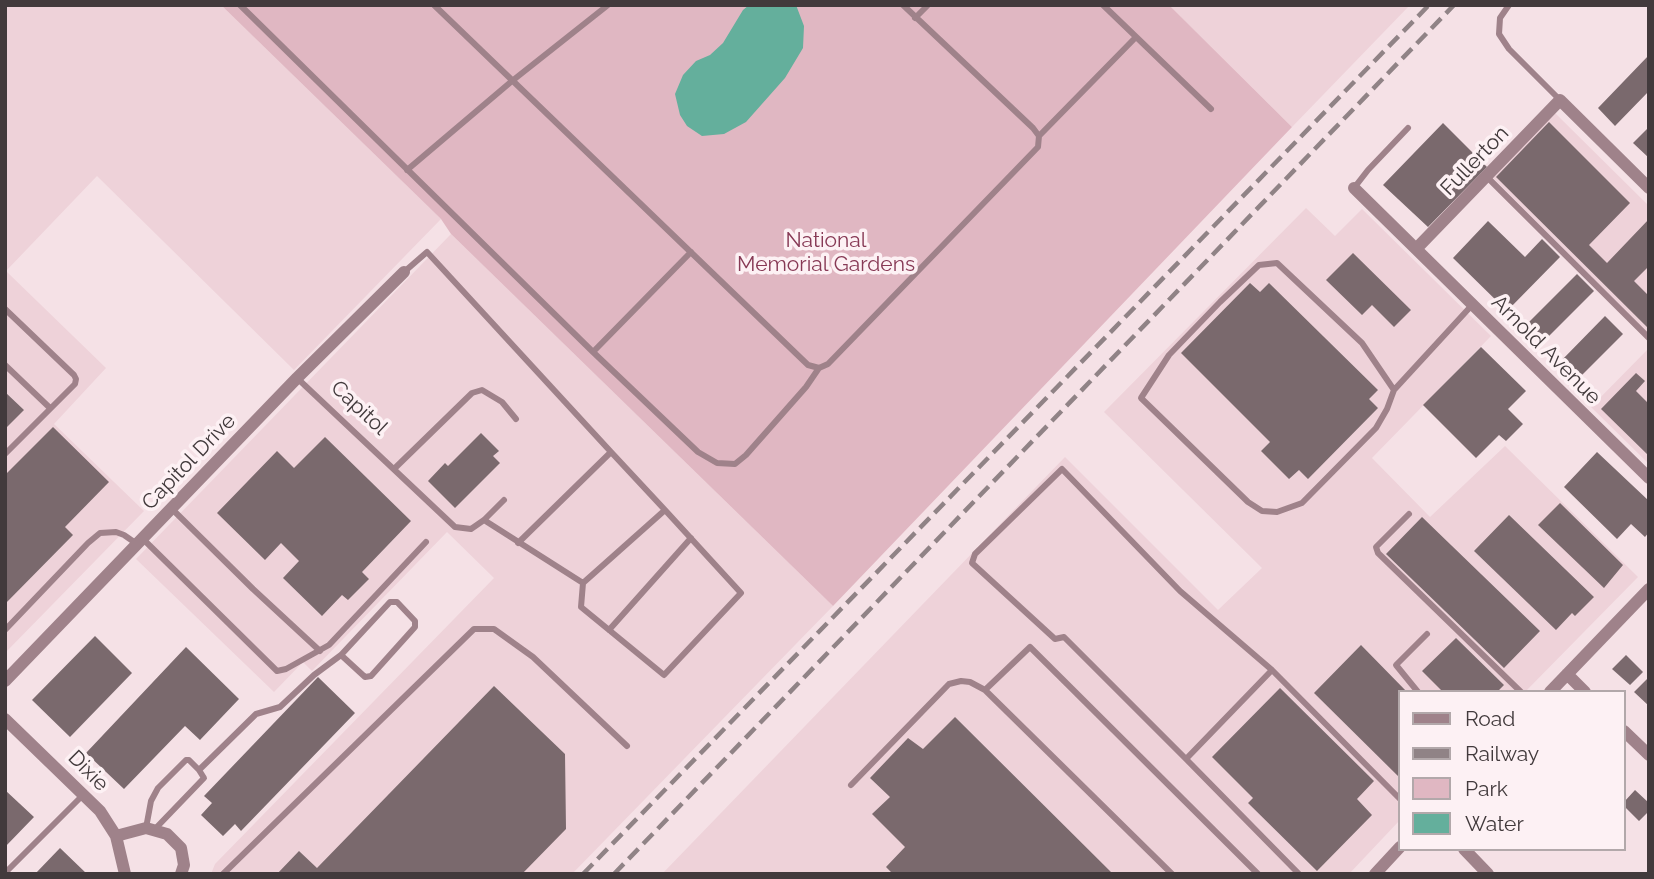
<!DOCTYPE html>
<html>
<head>
<meta charset="utf-8">
<style>
  body { margin:0 }
  #map { position:relative; width:1654px; height:879px; overflow:hidden; background:#f5e1e6; font-family:Raleway,sans-serif }
  canvas { display:block }
  .frame { position:absolute; inset:0; border:7px solid #423a3c; pointer-events:none }
  .legend { position:absolute; left:1398px; top:690px; width:228px; height:161px; box-sizing:border-box; background:#fdf1f4; border:2px solid #b2a8aa; margin:0; padding:9px 12px; list-style:none; font-size:21px; color:#423a3c }
  .legend li { display:flex; align-items:center; gap:14px; height:35px }
  .legend b { width:35px; border:2px solid #b2a8aa }
</style>
</head>
<body>
<div id="map">
<canvas width="1654" height="879"></canvas>
<div class="frame"></div>
<ul class="legend">
<li><b style="height:9px;background:#9f828a"></b>Road</li>
<li><b style="height:9px;background:#908386"></b>Railway</li>
<li><b style="height:19px;background:#e0b7c2"></b>Park</li>
<li><b style="height:19px;background:#64af9c"></b>Water</li>
</ul>
</div>
<script>
const c = document.querySelector('canvas').getContext('2d');
c.lineJoin = 'round';
function paint(path, color) { c.fillStyle = color; c.fill(path, 'evenodd'); }
const toPath = rows => new Path2D(rows.map(r => 'M' + r).join(''));
function stroke(path, color, width, dash) { c.strokeStyle = color; c.lineWidth = width; c.lineCap = dash ? 'butt' : 'round'; c.setLineDash(dash || []); c.stroke(path); }
function write(font, color, halo, rows, align = 'center') {
  c.font = font + ' Raleway,sans-serif'; c.lineWidth = 7; c.setLineDash([]); c.textBaseline = 'middle'; c.strokeStyle = halo; c.fillStyle = color; for (const [text, x, y, turn = 0] of rows) {
    c.save(); c.translate(x, y); c.rotate((+turn || 0) * Math.PI / 180); c.textAlign = isNaN(turn) ? turn : align; if (halo) c.strokeText(text, 0, 0); c.fillText(text, 0, 0); c.restore();
  }
}
paint(toPath([
  [5,5,221,5,441,219,294,370,97,176,6,271,106,368,54,424,144,511,5,653],
  [1169,5,1410,5,1292,127],
  [1555,113,1649,206,1649,334,1492,177],
  [1306,208,1335,236,1362,209,1491,336,1372,458,1430,517,1505,446,1638,577,1525,692,1400,692,1400,820,1349,874,662,874,1065,457,1218,610,1262,568,1104,412],
  [451,234,833,606,572,874,211,874,215,864,494,578,447,532,312,671,303,662,274,692,136,559],
  [1649,348,1649,464,1591,407]
]), '#eed2d9');
paint(toPath([
  [221,5,1169,5,1292,127,833,606,451,234,441,219]
]), '#e0b7c2');
paint(toPath([
  [749,5,796,5,804,26,803,48,785,78,746,122,724,134,702,136,687,126,680,115,675,94,683,75,696,61,710,55,723,43,743,10]
]), '#64af9c');
paint(toPath([
  [1649,55,1649,91,1615,126,1598,108],
  [1549,122,1630,203,1589,245,1607,263,1649,219,1649,266,1634,281,1649,296,1649,329,1496,177],
  [1443,123,1487,167,1428,227,1383,185],
  [1649,127,1649,158,1633,143],
  [1488,221,1525,257,1542,239,1560,257,1507,311,1453,258],
  [1353,253,1411,310,1394,327,1372,305,1362,315,1326,280],
  [1577,274,1594,291,1543,342,1526,325],
  [1250,283,1260,292,1269,283,1378,390,1369,399,1378,408,1308,479,1299,470,1289,479,1261,451,1270,442,1181,353],
  [1605,316,1623,334,1578,379,1560,362],
  [1481,347,1526,391,1508,409,1523,424,1506,441,1499,435,1476,458,1423,405],
  [1636,373,1645,381,1636,391,1649,404,1649,456,1601,409],
  [5,392,24,410,5,429],
  [53,427,109,482,65,527,73,535,5,604,5,475],
  [481,433,499,451,493,456,500,463,455,508,428,481,445,463,448,466],
  [325,437,411,521,362,572,369,579,348,600,342,595,322,616,283,578,299,561,281,543,265,560,217,513,277,451,294,468],
  [1597,452,1649,501,1649,532,1645,537,1631,524,1617,539,1564,487],
  [1560,503,1623,565,1604,588,1538,525],
  [1509,515,1594,597,1575,616,1572,613,1556,630,1474,551],
  [1422,517,1540,631,1504,668,1386,554],
  [95,636,132,673,70,737,32,700],
  [1456,638,1504,685,1497,692,1443,692,1422,671],
  [1361,645,1407,692,1400,692,1400,778,1314,693],
  [186,647,239,699,200,740,185,726,124,789,86,753],
  [1626,655,1643,672,1630,685,1612,669],
  [318,677,355,713,241,831,235,824,223,836,201,815,212,803,204,796],
  [1649,677,1649,706,1634,692],
  [494,686,565,754,566,829,522,874,277,874,299,851,317,868],
  [1280,688,1374,781,1357,799,1372,815,1317,871,1248,803,1253,798,1212,757],
  [955,717,1113,874,893,874,886,867,905,847,872,814,890,797,870,778,908,738,923,749],
  [5,790,34,817,5,847],
  [1635,790,1649,803,1649,811,1639,821,1624,806,1624,802],
  [60,848,87,874,35,874]
]), '#7a696d');
stroke(toPath([
  [240,5,593,352,691,252],
  [434,5,808,365,819,368,828,364,1038,147,1039,136,1033,128,903,5],
  [1103,5,1211,109],
  [1509,5,1500,18,1499,34,1509,49,1560,100],
  [915,18,928,5],
  [1039,136,1136,37],
  [407,170,512,81,608,5],
  [1487,177,1649,338],
  [1354,188,1368,170,1408,128],
  [404,272,427,252,611,452,665,510,741,593,664,675,581,607,583,583,665,510],
  [5,309,74,375,76,379,75,384,5,454],
  [593,352,698,452,717,463,735,464,746,455,806,387,819,368],
  [5,365,50,408],
  [297,378,455,527,471,529,484,520,504,500],
  [1394,390,1362,343,1277,263,1259,265,1220,302,1169,355,1141,398,1248,502,1262,511,1277,512,1302,503,1376,428,1387,409,1394,390,1473,304],
  [395,468,472,393,482,390,502,402,516,419],
  [171,508,253,589,320,651],
  [1409,514,1376,547,1378,553,1521,692],
  [484,520,583,583],
  [142,538,277,671,286,669,329,645,426,542],
  [518,543,611,452],
  [5,630,88,543,100,533,116,532,124,535,137,544],
  [609,630,691,538],
  [985,690,1030,647,1258,874],
  [1418,692,1396,665,1427,634],
  [1186,759,1064,637,1055,639,972,563,975,554,1062,469,1180,591,1272,670],
  [851,785,949,684,961,681,970,682,985,690,1172,874],
  [146,828,151,801,158,788,186,760,189,760,199,770,256,714,280,707,314,675,341,655,390,602,397,602,415,621,415,627,371,676,365,677,341,655],
  [154,830,204,778,199,770],
  [5,873,83,795],
  [223,874,474,629,494,629,533,657,627,746],
  [1299,874,1186,759,1272,670,1400,799]
]), '#9f828a', 6);
stroke(toPath([
  [1354,188,1649,478],
  [1416,249,1560,100,1649,188],
  [1567,674,1585,692],
  [5,681,297,378,404,272],
  [1550,692,1649,589],
  [5,719,100,811,116,836,125,874],
  [1624,731,1649,755],
  [116,836,146,828,167,834,181,848,184,865,181,874],
  [1464,849,1488,874],
  [1375,874,1400,847]
]), '#9f828a', 12);
stroke(toPath([
  [583,874,1429,5],
  [614,874,1454,5]
]), '#908386', 4.5, [14, 7]);
write('21px', '#423a3c', '#fdf1f4', [
  ["Fullerton",1475,161,-46],
  ["Arnold Avenue",1546,350,45],
  ["Capitol",359,408,43],
  ["Capitol Drive",189,462,-46],
  ["Dixie",88,771,45]
]);
write('21px', '#873955', '#fdf1f4', [
  ["National",826,241],
  ["Memorial Gardens",826,265]
]);
</script>
</body>
</html>
